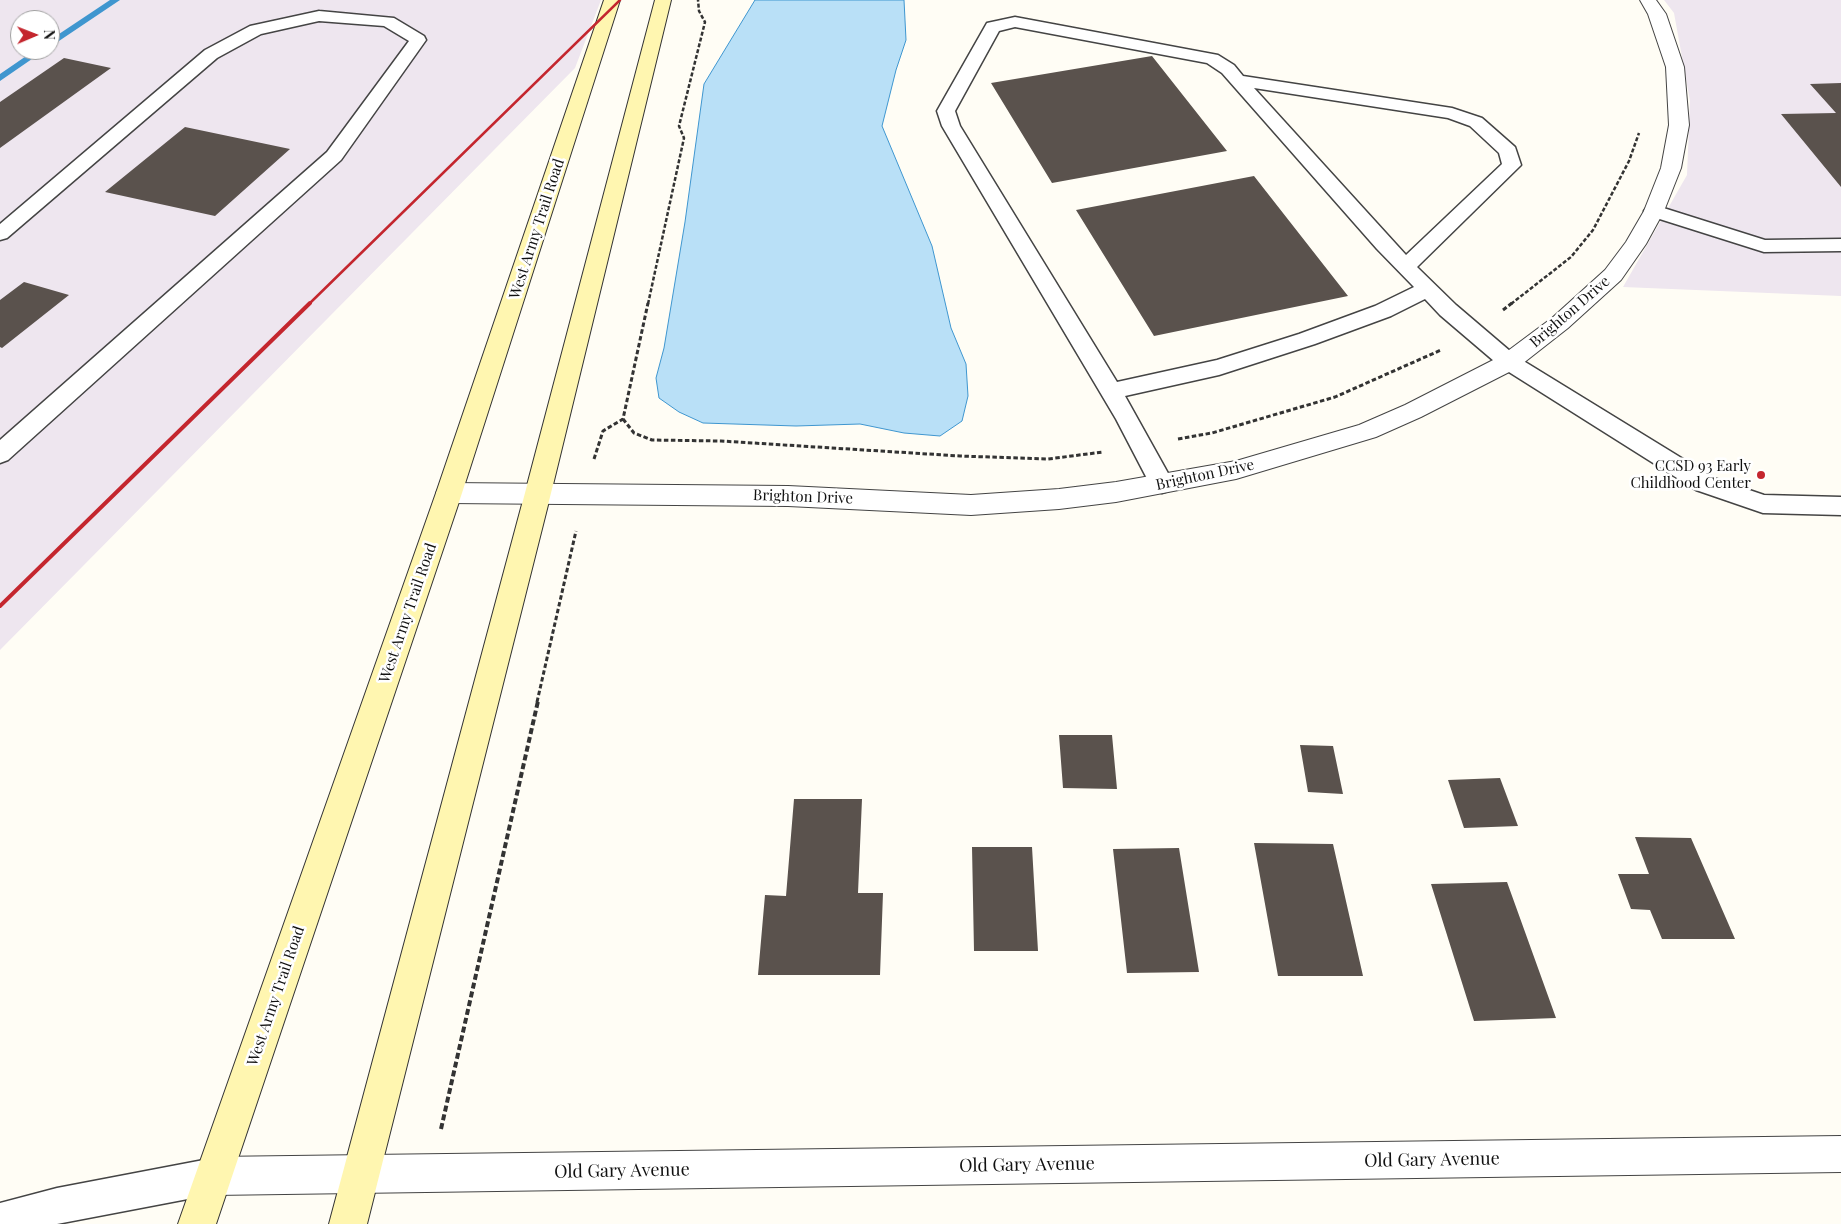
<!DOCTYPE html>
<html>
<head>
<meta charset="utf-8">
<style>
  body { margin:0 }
  #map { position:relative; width:1841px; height:1224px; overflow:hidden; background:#fffdf5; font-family:"Playfair Display",serif }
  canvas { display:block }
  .north { position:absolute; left:10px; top:10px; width:50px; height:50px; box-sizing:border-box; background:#fff; border:1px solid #a0a0a0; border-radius:50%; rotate:89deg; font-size:14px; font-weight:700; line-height:20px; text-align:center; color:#111 }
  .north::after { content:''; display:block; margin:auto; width:18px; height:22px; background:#c4262e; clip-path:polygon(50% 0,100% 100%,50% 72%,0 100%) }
</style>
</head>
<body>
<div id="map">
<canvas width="1841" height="1224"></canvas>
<div class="north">N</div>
</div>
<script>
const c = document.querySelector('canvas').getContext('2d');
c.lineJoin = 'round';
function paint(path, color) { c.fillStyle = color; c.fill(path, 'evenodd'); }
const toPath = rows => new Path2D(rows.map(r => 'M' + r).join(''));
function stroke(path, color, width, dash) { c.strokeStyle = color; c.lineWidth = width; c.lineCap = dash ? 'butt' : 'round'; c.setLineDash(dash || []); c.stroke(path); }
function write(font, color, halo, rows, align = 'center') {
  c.font = font + ' "Playfair Display",serif'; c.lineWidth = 5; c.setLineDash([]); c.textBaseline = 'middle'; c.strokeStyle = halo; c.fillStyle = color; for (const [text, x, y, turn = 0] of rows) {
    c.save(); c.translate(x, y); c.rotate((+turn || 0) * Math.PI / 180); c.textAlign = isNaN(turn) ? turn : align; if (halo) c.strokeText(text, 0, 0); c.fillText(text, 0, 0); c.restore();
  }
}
paint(toPath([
  [0,0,601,0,575,68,0,650],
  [20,20,50,20,50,50,20,50],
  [1664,0,1841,0,1841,296,1623,287,1687,175,1690,101,1674,13]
]), '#eee6ef');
const water = toPath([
  [755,0,904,0,906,40,896,70,882,126,932,246,951,328,966,364,968,396,962,421,940,436,904,433,860,424,796,426,703,423,679,412,659,398,656,378,664,348,685,222,704,84,755,0]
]);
paint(water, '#b9e0f7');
stroke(water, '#3f96cf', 1);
paint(toPath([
  [110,0,120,0,50,47,50,40,110,0],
  [35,50,45,50,0,81,0,74,35,50]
]), '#3f96cf');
paint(toPath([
  [1152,56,1227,151,1052,183,991,83],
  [64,58,111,68,0,148,0,102],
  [1841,83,1841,187,1781,114,1836,113,1810,84],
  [185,127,290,149,215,216,105,192],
  [1254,176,1348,296,1154,336,1076,210],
  [24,282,69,295,2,348,0,347,0,300],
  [1059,735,1112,735,1117,789,1063,788],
  [1300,745,1333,746,1343,794,1308,792],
  [1500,778,1518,826,1464,828,1448,780],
  [794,799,862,799,858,893,883,893,880,975,758,975,765,895,786,896],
  [1635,837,1691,838,1735,939,1662,939,1650,910,1631,909,1618,874,1649,874],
  [1254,843,1333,844,1363,976,1278,976],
  [972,847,1032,847,1038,951,974,951],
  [1179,848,1199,972,1127,973,1113,849],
  [1507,882,1556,1018,1474,1021,1431,884]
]), '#5a524d');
const service = toPath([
  [319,11,394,18,424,36,426,40,341,160,8,460,0,463,0,440,327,152,409,41,384,26,319,21,261,34,217,58,7,238,0,240,0,224,205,50,250,26,319,11],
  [1015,17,1218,55,1234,65,1243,76,1452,108,1482,118,1515,147,1521,165,1417,267,1456,305,1517,357,1714,478,1764,495,1841,497,1841,515,1763,513,1696,490,1501,367,1440,315,1425,299,1391,316,1315,344,1219,375,1125,396,1174,484,1171,490,1162,493,1153,490,1116,419,942,126,937,111,987,23,1015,17],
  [1015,27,1207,63,1222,73,1377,249,1414,287,1375,306,1299,334,1217,360,1117,382,960,126,955,111,999,31,1015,27],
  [1254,88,1448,118,1470,126,1499,153,1502,164,1406,255,1254,88],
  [1654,205,1765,240,1841,239,1841,251,1764,252,1647,215,1644,211,1647,207,1654,205],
  [214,1158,227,1163,232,1176,227,1189,214,1194,57,1224,0,1224,0,1203,57,1188,214,1158]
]);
const minor = toPath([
  [1640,0,1656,0,1666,14,1684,67,1689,125,1681,168,1664,211,1646,244,1621,280,1568,328,1517,368,1421,417,1376,437,1236,479,1116,502,1059,509,971,515,788,506,449,503,440,500,436,493,440,486,449,483,788,486,971,495,1059,489,1116,482,1236,461,1359,425,1405,405,1501,356,1552,318,1605,270,1626,242,1644,211,1661,168,1669,125,1666,67,1648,14,1640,0],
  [1841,1136,1841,1172,214,1195,201,1189,195,1176,201,1163,214,1157,1841,1136]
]);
const secondary = toPath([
  [604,0,620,0,462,493,216,1224,178,1224,436,493,604,0],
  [655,0,671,0,551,493,367,1224,329,1224,525,493,655,0]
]);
stroke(service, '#444', 3);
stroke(minor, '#444', 2);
stroke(secondary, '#333', 2);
stroke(toPath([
  [648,304,684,138,679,126,705,22,699,11,698,0],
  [1511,304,1571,257,1593,230,1629,161,1639,133]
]), '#333', 2.5, [4, 2]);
stroke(toPath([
  [1503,310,1512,303],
  [623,419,634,433,652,440,721,441,960,456,1048,459,1103,452],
  [1178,439,1212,433,1335,397,1441,350],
  [594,459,603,431,623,419,648,303],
  [537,702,576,531]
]), '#333', 3, [4.5, 2.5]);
stroke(toPath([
  [441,1129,538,701]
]), '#333', 4, [6, 3]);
paint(service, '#fff');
paint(minor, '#fff');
paint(secondary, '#fff6b0');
stroke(toPath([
  [309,304,620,0]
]), '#c4262e', 2.5);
stroke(toPath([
  [0,606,310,303]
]), '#c4262e', 4);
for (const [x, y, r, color] of [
  [1761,475,5,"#c4262e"]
]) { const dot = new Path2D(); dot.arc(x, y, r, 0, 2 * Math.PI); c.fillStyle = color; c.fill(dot); stroke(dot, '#fff', 2); }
write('15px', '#111', '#fff', [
  ["West Army Trail Road",537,229,-72],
  ["Brighton Drive",1570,312,-41],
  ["Brighton Drive",1205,475,-12],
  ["Brighton Drive",803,497,2],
  ["West Army Trail Road",408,613,-71],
  ["West Army Trail Road",276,996,-71]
]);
write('15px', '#111', '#fff', [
  ["CCSD 93 Early",1751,466],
  ["Childhood Center",1751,483]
], 'right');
write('18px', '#111', '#fff', [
  ["Old Gary Avenue",1432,1160,-1],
  ["Old Gary Avenue",1027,1165,-1],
  ["Old Gary Avenue",622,1171,-1]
]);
</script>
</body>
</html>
